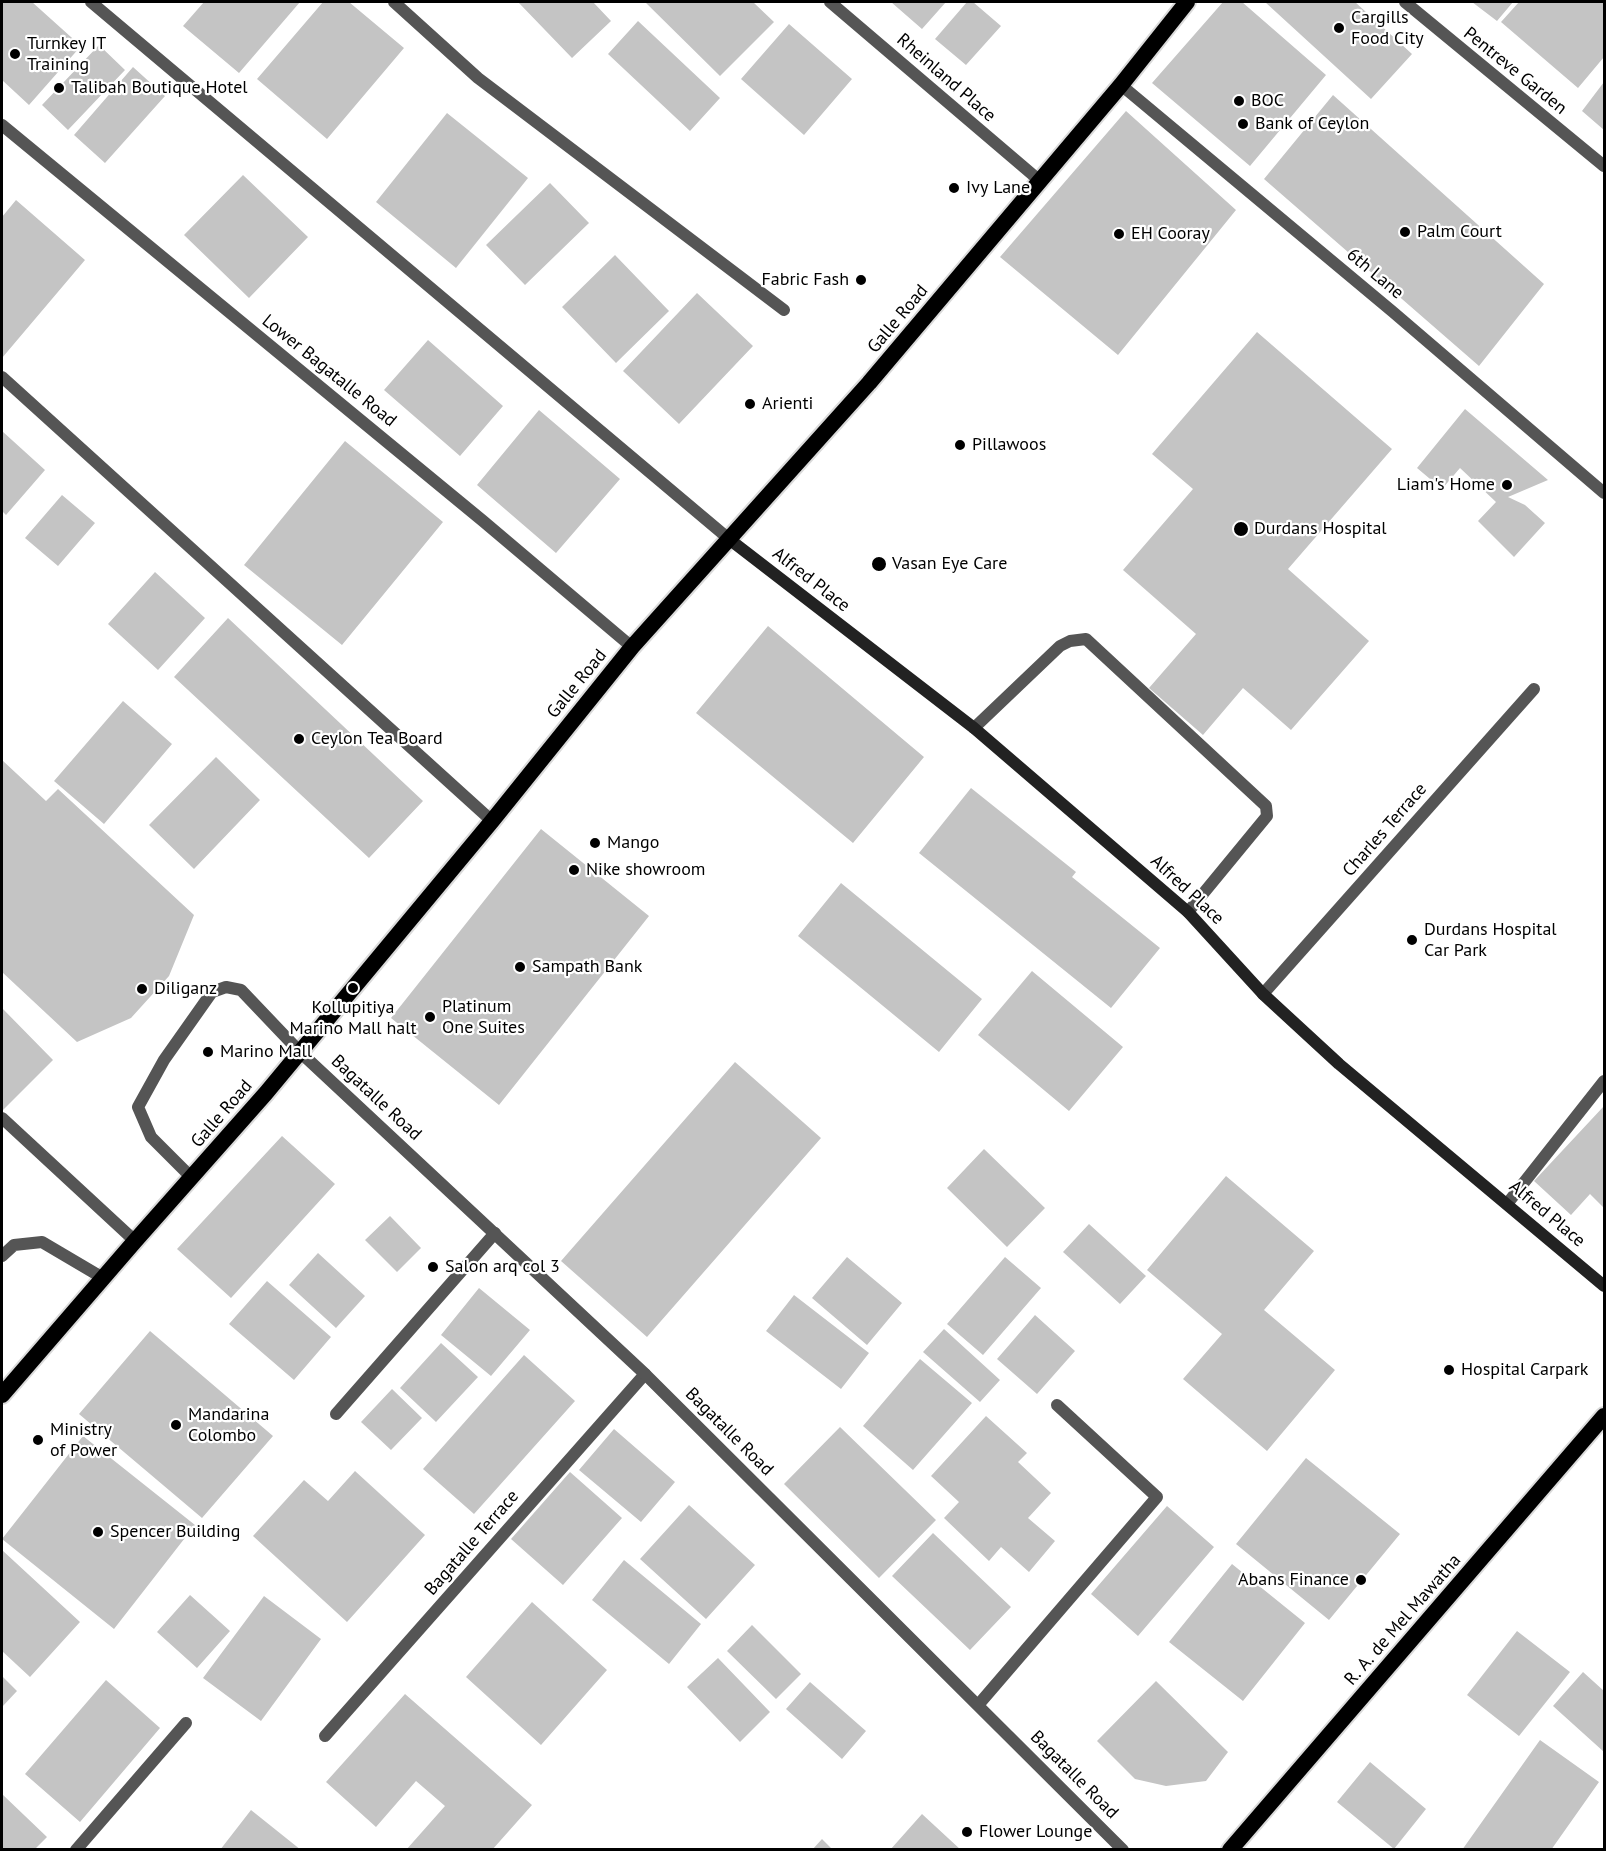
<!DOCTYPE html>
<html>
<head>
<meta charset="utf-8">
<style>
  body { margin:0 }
  #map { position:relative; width:1606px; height:1851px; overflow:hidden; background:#fff; font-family:"PT Sans",sans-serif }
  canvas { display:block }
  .frame { position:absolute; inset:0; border:3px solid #000; pointer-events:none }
</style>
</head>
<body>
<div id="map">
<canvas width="1606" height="1851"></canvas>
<div class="frame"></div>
</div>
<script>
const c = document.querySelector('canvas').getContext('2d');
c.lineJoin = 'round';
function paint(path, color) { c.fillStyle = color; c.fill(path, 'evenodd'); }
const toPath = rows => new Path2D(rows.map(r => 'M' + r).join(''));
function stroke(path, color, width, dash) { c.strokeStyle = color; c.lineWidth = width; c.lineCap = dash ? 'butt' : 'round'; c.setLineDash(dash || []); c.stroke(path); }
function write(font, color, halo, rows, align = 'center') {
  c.font = font + ' "PT Sans",sans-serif'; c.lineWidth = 4.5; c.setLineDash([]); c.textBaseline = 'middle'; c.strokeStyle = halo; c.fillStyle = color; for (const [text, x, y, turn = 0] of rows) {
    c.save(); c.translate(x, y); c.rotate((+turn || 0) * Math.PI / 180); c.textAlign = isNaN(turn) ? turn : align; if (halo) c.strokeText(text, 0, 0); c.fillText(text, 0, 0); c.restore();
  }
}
paint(toPath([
  [2,2,32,2,81,46,29,105,2,80],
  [204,2,300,2,239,73,183,26],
  [323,2,349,2,404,48,327,139,257,79],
  [518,2,593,2,611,21,572,58],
  [645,2,753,2,774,22,720,76],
  [891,2,946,2,922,29],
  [967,2,973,2,1001,26,966,65,935,39],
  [1223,2,1242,2,1326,75,1250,166,1152,83],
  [1265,2,1355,2,1412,54,1371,99],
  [1472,2,1513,2,1497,21],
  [1519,2,1604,2,1604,57,1578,88,1501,22],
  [638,21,720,98,690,131,608,54],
  [789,24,852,79,804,135,741,79],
  [99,45,125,70,68,130,42,105],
  [133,67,165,96,105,163,74,135],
  [1604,82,1604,130,1582,111],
  [1333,95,1544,284,1479,366,1264,179],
  [1126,111,1236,210,1118,355,1000,257],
  [447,113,528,178,456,268,376,202],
  [243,175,308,237,249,298,184,235],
  [550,183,589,223,525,285,486,245],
  [16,200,85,260,2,358,2,217],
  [615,255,669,311,616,363,562,307],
  [697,293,753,346,679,424,623,371],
  [1257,332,1392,449,1288,569,1369,641,1291,730,1243,688,1203,735,1149,688,1196,634,1123,570,1193,489,1152,454],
  [428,340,503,406,460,456,384,390],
  [1465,409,1548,480,1508,497,1525,505,1545,523,1514,557,1478,521,1496,502,1460,468,1442,489,1417,468],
  [539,410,620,479,556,553,477,485],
  [2,431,45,470,6,515,2,511],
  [345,441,443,522,342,645,244,565],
  [62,495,95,523,58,566,25,538],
  [155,572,205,618,158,670,108,624],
  [228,618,423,801,369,858,174,677],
  [768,626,924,757,853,843,696,713],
  [123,701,172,744,104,824,54,781],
  [216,757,260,800,194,869,149,825],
  [2,760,46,801,58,789,194,915,169,976,131,1018,77,1042,2,972],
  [971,788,1076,872,1072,877,1160,948,1111,1008,919,853],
  [541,829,649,916,499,1105,391,1018],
  [841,883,982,999,939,1052,798,936],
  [1032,971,1123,1047,1069,1111,978,1035],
  [2,1008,53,1060,2,1111],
  [735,1062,821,1138,647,1337,561,1261],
  [1604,1106,1604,1208,1590,1194,1571,1215,1534,1181],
  [282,1136,335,1184,231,1298,177,1249],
  [984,1149,1045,1208,1007,1247,947,1188],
  [1226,1176,1314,1251,1264,1310,1335,1370,1267,1451,1183,1379,1222,1334,1147,1270],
  [390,1216,421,1248,397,1272,365,1240],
  [1089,1224,1146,1276,1120,1304,1063,1252],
  [318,1253,365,1296,336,1328,289,1285],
  [847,1257,902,1303,867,1345,812,1298],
  [1005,1257,1041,1288,983,1355,947,1324],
  [267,1281,331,1337,294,1380,229,1324],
  [479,1288,530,1330,491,1376,441,1335],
  [794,1295,869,1353,841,1389,766,1331],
  [1035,1315,1075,1351,1037,1394,997,1359],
  [944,1329,1000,1380,980,1402,923,1352],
  [150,1331,273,1436,202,1518,79,1414],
  [441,1343,478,1377,436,1422,400,1388],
  [524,1355,575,1401,474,1514,423,1469],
  [920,1359,972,1403,913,1470,863,1426],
  [392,1389,422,1418,391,1450,361,1422],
  [986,1416,1027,1453,1018,1462,1051,1493,1028,1518,1055,1541,1029,1572,1001,1547,989,1561,944,1518,959,1502,931,1476],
  [840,1427,936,1520,879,1578,784,1484],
  [614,1429,675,1482,641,1522,579,1470],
  [83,1436,195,1525,114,1629,2,1539],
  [1306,1458,1400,1534,1329,1620,1236,1544],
  [355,1471,425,1535,347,1622,253,1536,304,1480,328,1501],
  [570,1472,622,1518,563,1585,511,1539],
  [689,1505,755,1565,706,1619,640,1559],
  [1167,1506,1214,1547,1138,1636,1091,1594],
  [933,1533,1011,1607,970,1650,892,1576],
  [2,1550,80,1622,30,1677,2,1651],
  [624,1560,701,1624,669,1664,592,1600],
  [1232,1564,1305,1623,1243,1701,1169,1642],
  [190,1595,230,1631,197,1668,157,1632],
  [264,1596,321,1639,261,1721,203,1678],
  [532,1602,607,1670,541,1745,466,1677],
  [752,1625,801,1674,776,1699,727,1651],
  [1517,1631,1570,1672,1519,1736,1467,1695],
  [718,1658,770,1712,740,1742,687,1687],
  [1583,1672,1604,1691,1604,1752,1553,1706],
  [2,1676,17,1691,2,1707],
  [106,1680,160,1728,80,1822,25,1774],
  [1156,1681,1228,1752,1206,1781,1166,1786,1135,1779,1097,1741],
  [810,1682,866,1731,842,1759,786,1709],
  [405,1694,532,1805,492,1850,406,1850,445,1806,416,1781,376,1827,326,1782],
  [1540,1740,1599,1782,1551,1850,1462,1850],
  [1370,1762,1426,1809,1394,1849,1337,1802],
  [2,1794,47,1837,34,1850,2,1850],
  [251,1810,301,1850,220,1850],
  [922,1814,961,1850,890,1850],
  [822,1839,833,1850,812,1850]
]), '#c4c4c4');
const trunk = toPath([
  [2,1395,135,1241,266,1093,492,821,632,647,869,383,1121,85,1187,2],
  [1230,1850,1604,1416]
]);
stroke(trunk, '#dbdbdb', 20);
stroke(toPath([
  [974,728,1060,646,1070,641,1086,639,1266,806,1267,816,1188,912],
  [2,1118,135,1241],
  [192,1178,151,1137,138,1107,164,1060,212,992,226,987,241,990,300,1052],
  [2,1256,14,1245,42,1242,103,1278]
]), '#555', 12);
stroke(toPath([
  [91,2,729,539],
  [394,2,478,78,784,310],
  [830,2,1040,181],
  [1405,2,1604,166],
  [1121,85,1393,312,1604,493],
  [2,125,483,521,632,647],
  [2,377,492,821],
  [1263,994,1534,689],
  [1507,1204,1604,1081],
  [336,1414,495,1233],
  [979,1704,1157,1497,1057,1405],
  [325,1736,645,1374],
  [76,1850,186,1723]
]), '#555', 12);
stroke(toPath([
  [300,1052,645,1374,1123,1850]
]), '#555', 12);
stroke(toPath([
  [729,539,974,728,1188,912,1263,994,1339,1064,1604,1286]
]), '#222', 12);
stroke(trunk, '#000', 16);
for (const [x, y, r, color] of [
  [1339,28,6,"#000"],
  [15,54,6,"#000"],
  [59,88,6,"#000"],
  [1239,101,6,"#000"],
  [1243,124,6,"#000"],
  [954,188,6,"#000"],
  [1405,232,6,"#000"],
  [1119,234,6,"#000"],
  [861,280,6,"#000"],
  [750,404,6,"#000"],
  [960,445,6,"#000"],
  [1507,485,6,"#000"],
  [1241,529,8,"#000"],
  [879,564,8,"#000"],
  [299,739,6,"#000"],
  [595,843,6,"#000"],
  [574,870,6,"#000"],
  [1412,940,6,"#000"],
  [520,967,6,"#000"],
  [353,988,6,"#000"],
  [142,989,6,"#000"],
  [430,1017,6,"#000"],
  [208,1052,6,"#000"],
  [433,1267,6,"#000"],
  [1449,1370,6,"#000"],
  [176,1425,6,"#000"],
  [38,1440,6,"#000"],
  [98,1532,6,"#000"],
  [1361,1580,6,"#000"],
  [967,1832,6,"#000"]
]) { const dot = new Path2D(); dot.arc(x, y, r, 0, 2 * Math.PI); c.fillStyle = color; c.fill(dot); stroke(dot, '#fff', 2); }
write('18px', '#000', '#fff', [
  ["Cargills",1351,18],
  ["Food City",1351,39],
  ["Turnkey IT",27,44],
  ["Training",27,65],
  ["Talibah Boutique Hotel",71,88],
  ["BOC",1251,101],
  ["Bank of Ceylon",1255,124],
  ["Ivy Lane",966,188],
  ["Palm Court",1417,232],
  ["EH Cooray",1131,234],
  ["Fabric Fash",849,280,"right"],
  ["Arienti",762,404],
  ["Pillawoos",972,445],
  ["Liam's Home",1495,485,"right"],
  ["Durdans Hospital",1254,529],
  ["Vasan Eye Care",892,564],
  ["Ceylon Tea Board",311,739],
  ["Mango",607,843],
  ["Nike showroom",586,870],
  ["Durdans Hospital",1424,930],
  ["Car Park",1424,951],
  ["Sampath Bank",532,967],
  ["Diliganz",154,989],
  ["Platinum",442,1007],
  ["One Suites",442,1028],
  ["Kollupitiya",353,1008,"center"],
  ["Marino Mall halt",353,1029,"center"],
  ["Marino Mall",220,1052],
  ["Salon arq col 3",445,1267],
  ["Hospital Carpark",1461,1370],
  ["Mandarina",188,1415],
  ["Colombo",188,1436],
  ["Ministry",50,1430],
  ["of Power",50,1451],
  ["Spencer Building",110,1532],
  ["Abans Finance",1349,1580,"right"],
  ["Flower Lounge",979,1832]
], 'left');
write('18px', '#000', '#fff', [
  ["Pentreve Garden",1515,71,39],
  ["Rheinland Place",946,78,41],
  ["6th Lane",1375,274,40],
  ["Galle Road",898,319,-50],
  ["Lower Bagatalle Road",329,371,39],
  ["Alfred Place",811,580,38],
  ["Galle Road",577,684,-51],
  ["Charles Terrace",1385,830,-49],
  ["Alfred Place",1187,890,43],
  ["Bagatalle Road",376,1098,43],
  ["Galle Road",222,1114,-49],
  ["Alfred Place",1547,1214,40],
  ["Bagatalle Road",729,1432,45],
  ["Bagatalle Terrace",472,1543,-49],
  ["R. A. de Mel Mawatha",1403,1620,-49],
  ["Bagatalle Road",1074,1775,45]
]);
</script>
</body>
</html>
